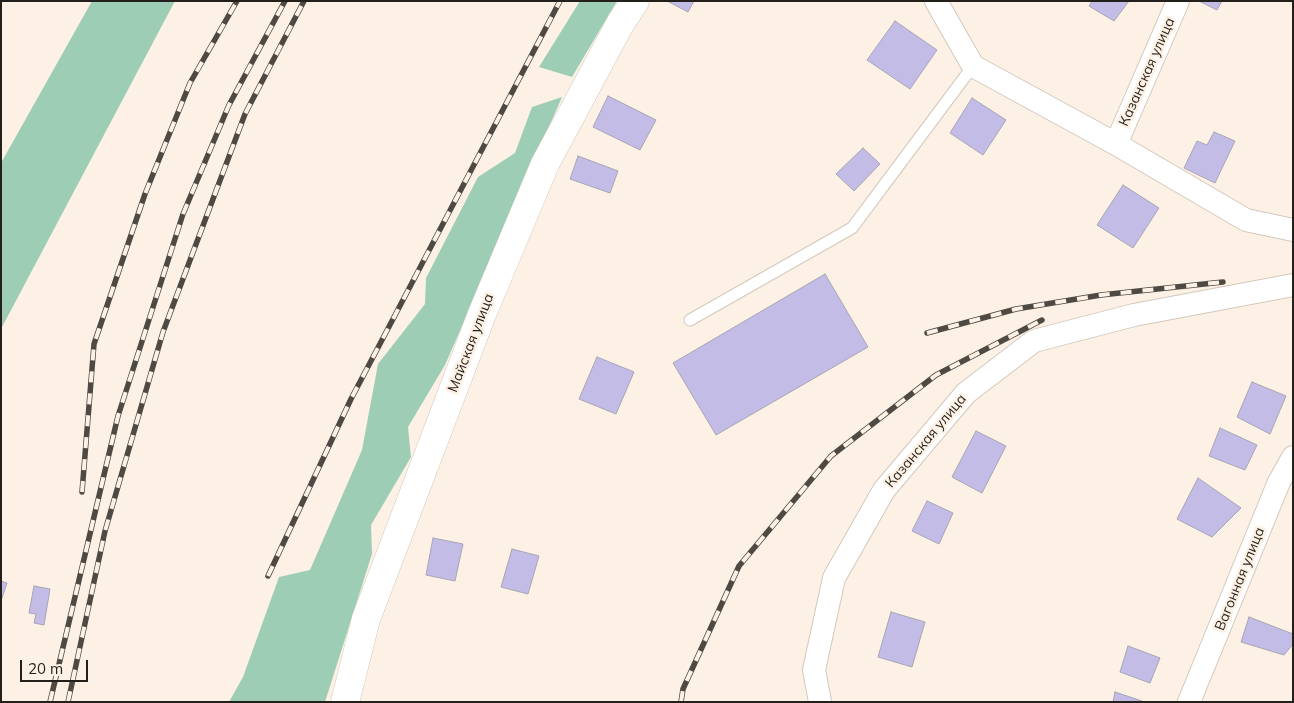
<!DOCTYPE html>
<html>
<head>
<meta charset="utf-8">
<style>
  body { margin:0 }
  #map { position:relative; width:1294px; height:703px; overflow:hidden; background:#fcf1e4; font-family:Mulish,sans-serif }
  canvas { display:block }
  .frame { position:absolute; inset:0; border:2px solid #231f1b; pointer-events:none }
  .scale { position:absolute; left:20px; top:660px; width:68px; height:22px; box-sizing:border-box; border:2px solid #231f1b; border-top:0; padding-left:6px; font-size:15px; line-height:18px; white-space:nowrap; color:#231f1b; -webkit-text-stroke:4px #fcf1e4; paint-order:stroke }
</style>
</head>
<body>
<div id="map">
<canvas width="1294" height="703"></canvas>
<div class="frame"></div>
<div class="scale">20 m</div>
</div>
<script>
const c = document.querySelector('canvas').getContext('2d');
c.lineJoin = 'round';
function paint(path, color) { c.fillStyle = color; c.fill(path, 'evenodd'); }
const toPath = rows => new Path2D(rows.map(r => 'M' + r).join(''));
function stroke(path, color, width, dash) { c.strokeStyle = color; c.lineWidth = width; c.lineCap = dash ? 'butt' : 'round'; c.setLineDash(dash || []); c.stroke(path); }
function write(font, color, halo, rows, align = 'center') {
  c.font = font + ' Mulish,sans-serif'; c.lineWidth = 5; c.setLineDash([]); c.textBaseline = 'middle'; c.strokeStyle = halo; c.fillStyle = color; for (const [text, x, y, turn = 0] of rows) {
    c.save(); c.translate(x, y); c.rotate((+turn || 0) * Math.PI / 180); c.textAlign = isNaN(turn) ? turn : align; if (halo) c.strokeText(text, 0, 0); c.fillText(text, 0, 0); c.restore();
  }
}
paint(toPath([
  [92,1,175,1,1,329,1,163],
  [580,1,617,1,572,77,539,67],
  [562,97,445,365,408,427,411,457,371,525,372,554,325,702,229,702,243,677,279,577,310,570,362,450,378,364,425,304,426,278,478,177,515,153,532,107]
]), '#9dcdb5');
const building = toPath([
  [667,1,694,1,688,12,667,1],
  [1092,1,1129,1,1114,21,1089,6,1092,1],
  [1199,1,1222,1,1217,10,1199,1],
  [895,21,937,50,910,89,867,60,895,21],
  [608,96,656,120,640,150,593,127,608,96],
  [972,98,1006,120,983,155,950,133,972,98],
  [1214,132,1235,141,1215,183,1184,168,1197,141,1207,145,1214,132],
  [863,148,880,164,854,191,836,174,863,148],
  [578,156,618,171,610,193,570,179,578,156],
  [1123,185,1159,208,1133,248,1097,225,1123,185],
  [825,274,868,347,716,435,673,363,825,274],
  [597,357,634,372,616,414,579,399,597,357],
  [1252,382,1286,396,1270,434,1237,417,1252,382],
  [1220,428,1257,445,1245,470,1209,456,1220,428],
  [976,431,1006,446,982,493,952,477,976,431],
  [1198,478,1241,508,1212,537,1177,519,1198,478],
  [927,501,953,513,939,544,912,531,927,501],
  [433,538,463,544,455,581,426,575,433,538],
  [512,549,539,556,528,594,501,587,512,549],
  [1,581,7,583,1,601,1,581],
  [34,586,50,589,44,625,34,623,36,614,29,613,34,586],
  [891,612,925,622,912,667,878,657,891,612],
  [1249,617,1293,634,1293,644,1284,655,1241,642,1249,617],
  [1128,646,1160,658,1150,683,1120,672,1128,646],
  [1115,692,1142,701,1113,702,1115,692]
]);
paint(building, '#c2bce7');
stroke(building, '#a7a5b4', 1);
const lane = toPath([
  [690,320,852,228,973,66]
]);
const street = toPath([
  [936,1,973,66,1116,144,1246,220,1293,230],
  [1116,144,1178,1],
  [820,702,814,670,834,578,884,490,966,393,1034,341,1134,315,1293,285],
  [1189,702,1279,482,1293,457]
]);
const secondary = toPath([
  [345,702,366,619,482,314,545,164,620,24,635,1]
]);
stroke(lane, '#d3c8bc', 13);
stroke(street, '#d3c8bc', 24);
stroke(secondary, '#d3c8bc', 29);
stroke(lane, '#fff', 11);
stroke(street, '#fff', 22);
stroke(secondary, '#fff', 28);
const rail = toPath([
  [927,333,1016,309,1101,295,1223,282],
  [82,492,94,344,145,194,190,83,237,1],
  [268,576,351,399,560,1],
  [50,702,118,416,183,214,229,105,285,1],
  [68,702,105,531,163,332,245,114,304,1],
  [681,702,683,689,739,566,831,456,936,375,1042,320]
]);
stroke(rail, '#4e4943', 5.5);
stroke(rail, '#fcf1e4', 4, [11]);
write('14px', '#231f1b', '#fcf1e4', [
  ["Казанская улица",1147,72,-66],
  ["Майская улица",471,343,-69],
  ["Казанская улица",926,441,-50],
  ["Вагонная улица",1240,579,-68]
]);
</script>
</body>
</html>
